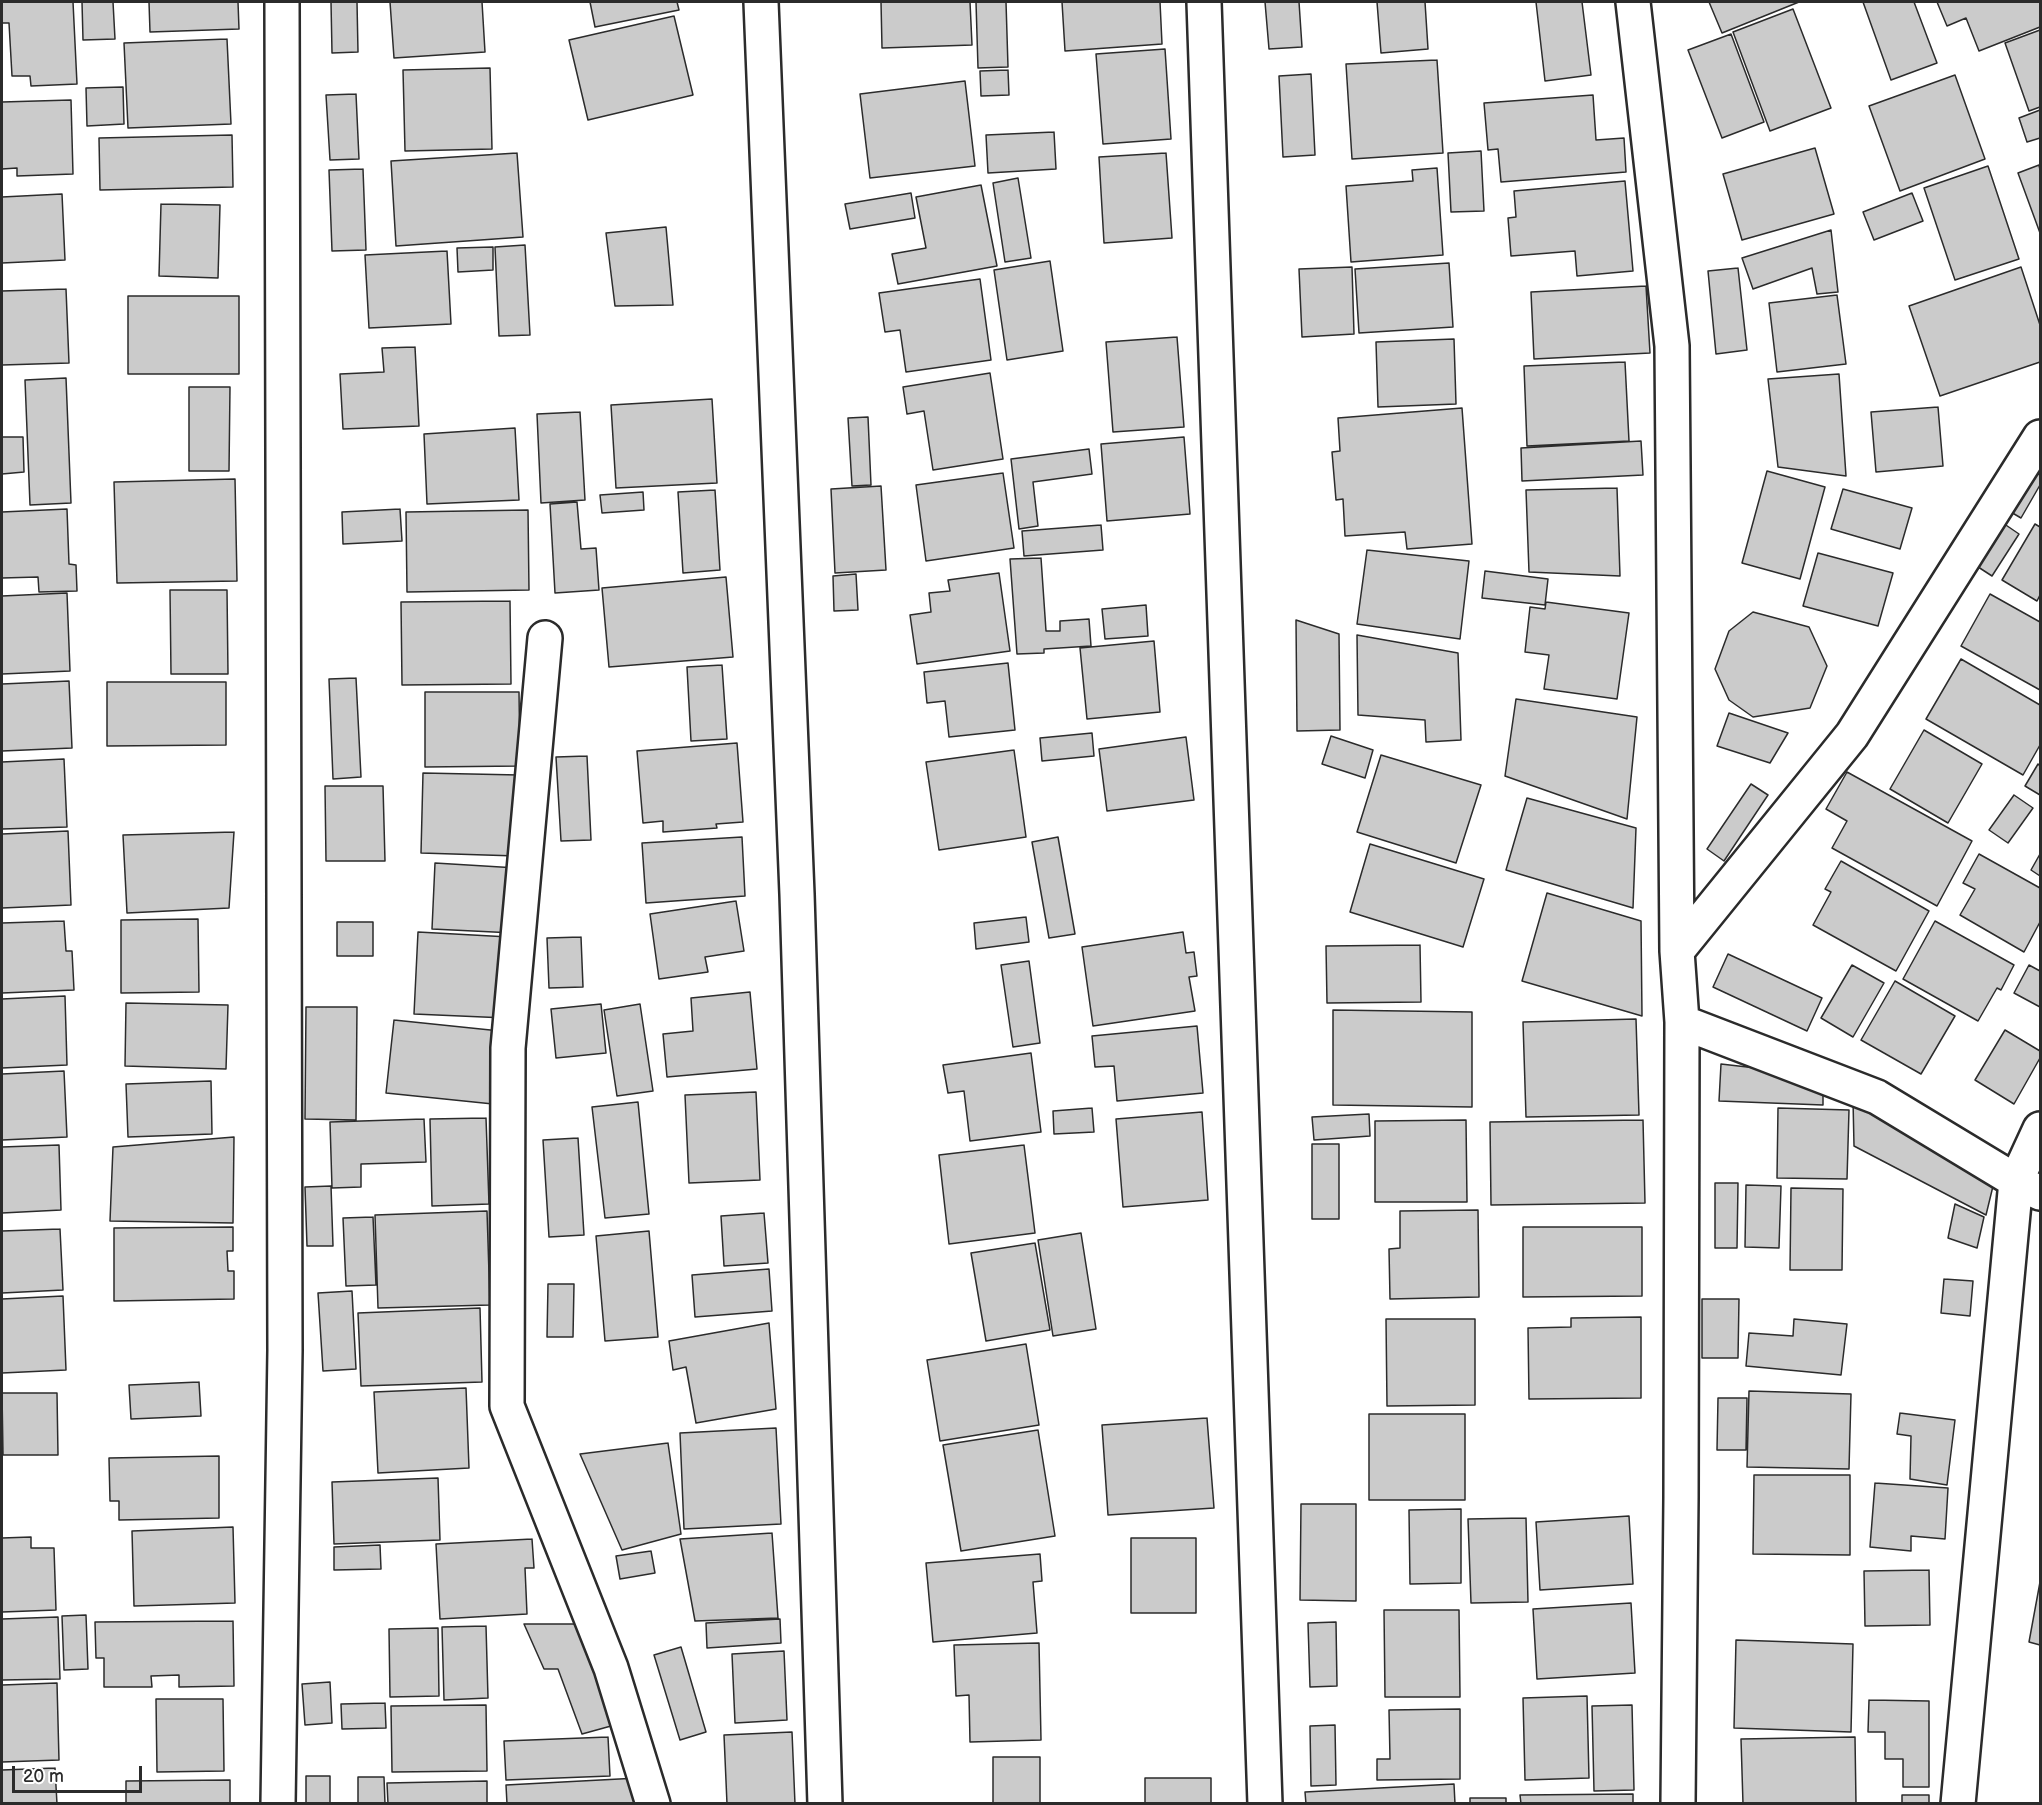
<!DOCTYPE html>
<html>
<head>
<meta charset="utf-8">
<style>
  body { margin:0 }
  #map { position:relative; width:2042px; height:1805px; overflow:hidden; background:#fff; font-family:"Balsamiq Sans",sans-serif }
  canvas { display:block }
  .frame { position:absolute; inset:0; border:3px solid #2b2b2b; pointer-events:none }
  .scale { position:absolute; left:12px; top:1766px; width:130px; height:27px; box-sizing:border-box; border:3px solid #2b2b2b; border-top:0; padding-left:8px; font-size:18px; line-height:21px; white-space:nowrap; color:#2b2b2b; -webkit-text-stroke:4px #fff; paint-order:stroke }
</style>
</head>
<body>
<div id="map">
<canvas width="2042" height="1805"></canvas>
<div class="frame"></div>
<div class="scale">20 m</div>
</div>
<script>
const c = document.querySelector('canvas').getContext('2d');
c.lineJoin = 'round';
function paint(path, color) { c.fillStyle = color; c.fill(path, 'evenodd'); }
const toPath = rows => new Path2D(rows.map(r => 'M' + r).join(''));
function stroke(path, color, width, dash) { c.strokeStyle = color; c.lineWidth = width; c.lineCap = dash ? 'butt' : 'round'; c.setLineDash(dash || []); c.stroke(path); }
const building = toPath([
  [2,2,73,2,77,84,31,86,30,76,12,76,9,23,2,23,2,2],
  [82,2,113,2,115,39,83,40,82,2],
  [149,2,238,2,239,29,150,32,149,2],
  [331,2,357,2,358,52,332,53,331,2],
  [390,2,482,2,485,52,394,58,390,2],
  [590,2,677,2,679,10,595,27,590,2],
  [881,2,970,2,972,45,882,48,881,2],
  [976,2,1006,2,1008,67,978,68,976,2],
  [1062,2,1160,2,1162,44,1065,51,1062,2],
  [1265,2,1299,2,1302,47,1269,49,1265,2],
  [1377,2,1425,2,1428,49,1381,53,1377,2],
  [1536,2,1582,2,1591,75,1545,81,1536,2],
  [1709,2,1799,2,1722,33,1709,2],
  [1863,2,1914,2,1937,63,1891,80,1863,2],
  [1937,2,2040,2,2040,27,1979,51,1966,18,1947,26,1937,2],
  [1793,9,1831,108,1770,131,1733,32,1793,9],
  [674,16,693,95,588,120,569,40,674,16],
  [2040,30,2040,107,2029,111,2005,43,2040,30],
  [1731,34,1764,122,1722,138,1688,50,1731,34],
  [227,39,231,124,128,128,124,43,227,39],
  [1165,49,1171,139,1103,144,1096,54,1165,49],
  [1437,60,1443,153,1352,159,1346,64,1437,60],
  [490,68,492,149,405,151,403,70,490,68],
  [1008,70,1009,95,981,96,980,71,1008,70],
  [1311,74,1315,155,1283,157,1279,76,1311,74],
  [1955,75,1985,159,1900,191,1869,106,1955,75],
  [965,81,975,166,870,178,860,94,965,81],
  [123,87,124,124,87,126,86,88,123,87],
  [356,94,359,159,330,160,326,95,356,94],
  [1593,95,1596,140,1624,138,1626,172,1501,182,1498,149,1488,150,1484,103,1593,95],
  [71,100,73,174,17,176,17,168,2,169,2,102,71,100],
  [2040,110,2040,138,2027,142,2019,118,2040,110],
  [1054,132,1056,169,988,173,986,135,1054,132],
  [232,135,233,187,100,190,99,138,232,135],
  [1815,148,1834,214,1742,240,1723,174,1815,148],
  [1481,151,1484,211,1451,212,1448,153,1481,151],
  [517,153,523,237,396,246,391,161,517,153],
  [1166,153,1172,238,1104,243,1099,157,1166,153],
  [2039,165,2040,170,2040,233,2018,173,2039,165],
  [1988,166,2019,259,1955,280,1924,188,1988,166],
  [1437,168,1443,255,1351,262,1346,186,1413,181,1412,170,1437,168],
  [363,169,366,250,332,251,329,170,363,169],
  [1018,178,1031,258,1005,262,993,183,1018,178],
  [1625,181,1633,271,1577,276,1575,251,1511,256,1508,218,1516,217,1514,191,1625,181],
  [981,185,997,266,898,284,892,254,926,248,916,197,981,185],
  [911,193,915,218,850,229,845,204,911,193],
  [1912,193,1923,221,1874,240,1863,212,1912,193],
  [62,194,65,260,2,263,2,197,62,194],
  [161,204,220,205,218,278,159,276,161,204],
  [666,227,673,305,615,306,606,233,666,227],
  [1831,230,1838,292,1817,294,1812,268,1753,289,1742,258,1831,230],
  [525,245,530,335,499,336,495,247,525,245],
  [493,247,493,270,458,272,457,248,493,247],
  [447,251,451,324,369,328,365,255,447,251],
  [1050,261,1063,351,1007,360,994,270,1050,261],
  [1449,263,1453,327,1359,333,1355,269,1449,263],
  [1352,267,1354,334,1302,337,1299,269,1352,267],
  [2021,267,2040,325,2040,362,1940,396,1909,306,2021,267],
  [1738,268,1747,350,1716,354,1708,271,1738,268],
  [980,279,991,360,906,372,900,330,885,332,879,293,980,279],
  [1646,286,1650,353,1534,359,1531,292,1646,286],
  [66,289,69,363,2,365,2,291,66,289],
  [1837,295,1846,364,1777,372,1769,303,1837,295],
  [128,296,239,296,239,374,128,374,128,296],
  [1177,337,1184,427,1113,432,1106,342,1177,337],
  [1454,339,1456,404,1378,407,1376,342,1454,339],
  [415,347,419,426,343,429,340,374,384,372,382,348,415,347],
  [1625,362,1629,441,1527,446,1524,366,1625,362],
  [990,373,1003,459,933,470,924,411,907,414,903,387,990,373],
  [1839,374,1846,476,1778,467,1768,379,1839,374],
  [66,378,71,503,30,505,25,380,66,378],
  [189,387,230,387,229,471,189,471,189,387],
  [712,399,717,483,616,488,611,405,712,399],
  [1938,407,1943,466,1876,472,1871,412,1938,407],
  [1462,408,1472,544,1407,549,1405,532,1345,536,1343,499,1336,500,1332,452,1340,451,1338,418,1462,408],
  [580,412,585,500,541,503,537,414,580,412],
  [868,417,871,485,852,486,848,418,868,417],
  [515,428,519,500,427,504,424,434,515,428],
  [2,437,23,437,24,472,2,474,2,437],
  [1184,437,1190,514,1107,521,1101,444,1184,437],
  [1641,441,1643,475,1522,481,1521,448,1641,441],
  [1089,449,1092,474,1033,482,1038,526,1019,529,1011,459,1089,449],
  [2028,468,2040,475,2040,485,2021,518,2004,508,2028,468],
  [1767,471,1825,487,1800,579,1742,563,1767,471],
  [1003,473,1014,548,926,561,916,485,1003,473],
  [235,479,237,581,117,583,114,482,235,479],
  [881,486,886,570,835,573,831,489,881,486],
  [1617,488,1620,576,1529,572,1526,490,1617,488],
  [1843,489,1912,508,1900,549,1831,529,1843,489],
  [715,490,720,570,683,573,678,492,715,490],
  [643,492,644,510,602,513,600,495,643,492],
  [577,502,581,549,596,548,599,590,555,593,550,504,577,502],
  [67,509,69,564,76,565,77,591,39,592,38,577,2,578,2,512,67,509],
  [400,509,402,541,343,544,342,512,400,509],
  [528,510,529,590,407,592,406,512,528,510],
  [2000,521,2019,534,1992,576,1972,563,2000,521],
  [2035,524,2040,527,2040,595,2037,601,2002,580,2035,524],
  [1101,525,1103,550,1024,556,1022,531,1101,525],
  [1367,550,1469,561,1460,639,1357,624,1367,550],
  [1818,553,1893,573,1878,626,1803,606,1818,553],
  [1041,558,1046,631,1060,631,1060,621,1089,619,1091,646,1044,649,1044,653,1017,654,1010,559,1041,558],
  [1485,571,1548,579,1545,605,1482,598,1485,571],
  [999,573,1010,651,917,664,910,615,931,612,929,593,950,591,948,580,999,573],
  [856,574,858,610,834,611,833,576,856,574],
  [726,577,733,657,609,667,602,588,726,577],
  [170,590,227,590,228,674,171,674,170,590],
  [67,593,70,671,2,674,2,596,67,593],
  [1990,594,2040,622,2040,690,1961,646,1990,594],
  [510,601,511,684,402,685,401,602,510,601],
  [1546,602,1629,613,1617,699,1544,689,1549,655,1525,652,1530,607,1545,609,1546,602],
  [1146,605,1148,636,1105,639,1102,609,1146,605],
  [1753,612,1809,627,1827,666,1810,708,1753,717,1729,700,1715,669,1729,631,1753,612],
  [1296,620,1339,634,1340,730,1297,731,1296,620],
  [1357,635,1458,653,1461,740,1426,742,1425,720,1358,715,1357,635],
  [1154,641,1160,712,1087,719,1080,648,1154,641],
  [1961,659,2040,705,2040,745,2023,775,1926,719,1961,659],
  [1008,663,1015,730,949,737,945,701,927,703,924,672,1008,663],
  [722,665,727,739,691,741,687,667,722,665],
  [356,678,361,777,333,779,329,679,356,678],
  [69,681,72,748,2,751,2,684,69,681],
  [107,682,226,682,226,745,107,746,107,682],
  [425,692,519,692,520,766,425,767,425,692],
  [1516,699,1637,717,1627,819,1505,776,1516,699],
  [1729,713,1788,733,1770,763,1717,746,1729,713],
  [1924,730,1982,764,1948,823,1890,789,1924,730],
  [1092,733,1094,756,1042,761,1040,738,1092,733],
  [1331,736,1373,750,1365,778,1322,764,1331,736],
  [1186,737,1194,800,1107,811,1099,749,1186,737],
  [737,743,743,822,716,824,717,828,663,832,663,821,643,823,637,751,737,743],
  [1014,750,1026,837,939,850,926,762,1014,750],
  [1381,755,1481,785,1456,863,1357,832,1381,755],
  [587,756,591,840,561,841,556,757,587,756],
  [64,759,67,827,2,829,2,762,64,759],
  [2038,764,2040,766,2040,795,2025,786,2038,764],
  [1847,772,1972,841,1937,906,1832,848,1847,821,1826,809,1847,772],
  [423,773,519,775,517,856,421,853,423,773],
  [1751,784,1768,795,1724,861,1707,849,1751,784],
  [325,786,383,786,385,861,326,861,325,786],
  [2014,795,2033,808,2008,843,1989,830,2014,795],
  [1527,798,1636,828,1633,908,1506,870,1527,798],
  [68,831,71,905,2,908,2,834,68,831],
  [234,832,229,908,127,913,123,835,234,832],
  [742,837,745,896,646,903,642,843,742,837],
  [1058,837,1075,934,1049,938,1032,842,1058,837],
  [1370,844,1484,879,1463,947,1350,912,1370,844],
  [1979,854,2040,888,2040,922,2024,952,1960,915,1975,889,1963,883,1979,854],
  [2040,854,2040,876,2031,870,2040,854],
  [1841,861,1929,911,1896,971,1813,925,1831,892,1825,889,1841,861],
  [435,863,517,868,514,933,432,929,435,863],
  [1547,893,1641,921,1642,1016,1522,981,1547,893],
  [736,901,744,951,705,957,708,972,659,979,650,914,736,901],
  [1026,917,1029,942,976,949,974,923,1026,917],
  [198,919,199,992,121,993,121,920,198,919],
  [64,921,66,951,72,951,74,990,2,993,2,923,64,921],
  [1935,921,2014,965,2001,990,1997,988,1978,1021,1903,979,1935,921],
  [337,922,373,922,373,956,337,956,337,922],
  [418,932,509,937,506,1018,414,1014,418,932],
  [1183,932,1186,953,1194,952,1197,976,1189,977,1195,1011,1093,1026,1082,947,1183,932],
  [581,937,583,987,549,988,547,938,581,937],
  [1420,945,1421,1002,1327,1003,1326,946,1420,945],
  [1728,954,1822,998,1807,1031,1713,987,1728,954],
  [1029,961,1040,1043,1013,1047,1001,965,1029,961],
  [1852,965,1884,983,1853,1037,1821,1018,1852,965],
  [2029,965,2040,971,2040,1007,2014,993,2029,965],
  [1895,981,1955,1016,1921,1074,1861,1040,1895,981],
  [750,992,757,1069,667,1077,663,1034,693,1031,691,998,750,992],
  [65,996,67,1065,2,1068,2,999,65,996],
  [126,1003,228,1005,226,1069,125,1066,126,1003],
  [601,1004,606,1053,556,1058,551,1009,601,1004],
  [640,1004,653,1091,617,1096,604,1010,640,1004],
  [306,1007,357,1007,356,1120,305,1119,306,1007],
  [1333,1010,1472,1012,1472,1107,1333,1105,1333,1010],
  [1636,1019,1639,1115,1526,1117,1523,1022,1636,1019],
  [394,1020,500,1031,493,1104,386,1093,394,1020],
  [1197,1026,1203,1093,1117,1101,1114,1066,1095,1067,1092,1036,1197,1026],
  [2005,1030,2040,1051,2040,1058,2014,1104,1975,1080,2005,1030],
  [1031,1053,1041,1132,970,1141,964,1091,948,1093,943,1065,1031,1053],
  [1721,1064,1782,1071,1823,1088,1823,1105,1719,1101,1721,1064],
  [64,1071,67,1137,2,1140,2,1074,64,1071],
  [211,1081,212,1134,128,1137,126,1084,211,1081],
  [756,1092,760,1180,689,1183,685,1095,756,1092],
  [1853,1100,1994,1182,1986,1215,1854,1146,1853,1100],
  [638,1102,649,1214,605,1218,592,1107,638,1102],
  [1092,1108,1094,1132,1054,1134,1053,1111,1092,1108],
  [1778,1108,1849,1110,1847,1179,1777,1178,1778,1108],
  [1202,1112,1208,1200,1123,1207,1116,1119,1202,1112],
  [1369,1114,1370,1136,1314,1140,1312,1117,1369,1114],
  [486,1118,489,1204,432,1206,430,1119,486,1118],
  [424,1119,426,1162,361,1164,361,1187,332,1188,330,1122,424,1119],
  [1466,1120,1467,1202,1375,1202,1375,1121,1466,1120],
  [1643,1120,1645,1203,1491,1205,1490,1122,1643,1120],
  [234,1137,233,1223,110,1221,113,1147,234,1137],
  [578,1138,584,1235,549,1237,543,1140,578,1138],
  [1312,1144,1339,1144,1339,1219,1312,1219,1312,1144],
  [59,1145,61,1210,2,1213,2,1147,59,1145],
  [1024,1145,1035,1233,949,1244,939,1155,1024,1145],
  [1715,1183,1738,1183,1737,1248,1715,1248,1715,1183],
  [1746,1185,1781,1186,1779,1248,1745,1247,1746,1185],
  [331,1186,333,1246,307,1246,305,1187,331,1186],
  [1791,1188,1843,1189,1842,1270,1790,1270,1791,1188],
  [1955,1204,1984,1217,1977,1248,1948,1238,1955,1204],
  [1478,1210,1479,1297,1390,1299,1389,1249,1400,1248,1400,1211,1478,1210],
  [487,1211,490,1305,378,1308,375,1215,487,1211],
  [764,1213,768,1263,724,1266,721,1216,764,1213],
  [373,1217,376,1285,346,1286,343,1218,373,1217],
  [233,1227,233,1251,227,1251,228,1271,234,1271,234,1299,114,1301,114,1228,233,1227],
  [1523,1227,1642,1227,1642,1296,1523,1297,1523,1227],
  [60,1229,63,1290,2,1293,2,1231,60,1229],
  [649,1231,658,1337,605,1341,596,1236,649,1231],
  [1081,1233,1096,1329,1053,1336,1038,1240,1081,1233],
  [1035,1243,1050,1330,986,1341,971,1253,1035,1243],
  [769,1269,772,1311,695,1317,692,1275,769,1269],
  [1944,1279,1973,1281,1970,1316,1941,1313,1944,1279],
  [548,1284,574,1284,573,1337,547,1337,548,1284],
  [352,1291,356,1369,323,1371,318,1293,352,1291],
  [63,1296,66,1370,2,1373,2,1299,63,1296],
  [1702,1299,1739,1299,1738,1358,1702,1358,1702,1299],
  [480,1308,482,1382,361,1386,358,1313,480,1308],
  [1641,1317,1641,1398,1529,1399,1528,1328,1571,1327,1571,1318,1641,1317],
  [1386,1319,1475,1319,1475,1405,1387,1406,1386,1319],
  [1794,1319,1847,1324,1841,1375,1746,1366,1749,1333,1793,1336,1794,1319],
  [769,1323,776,1409,696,1423,686,1367,673,1370,669,1341,769,1323],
  [1026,1344,1039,1425,940,1441,927,1360,1026,1344],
  [199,1382,201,1416,131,1419,129,1385,199,1382],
  [466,1388,469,1468,378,1473,374,1392,466,1388],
  [1749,1391,1851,1394,1849,1469,1747,1467,1749,1391],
  [2,1393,57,1393,58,1455,3,1455,2,1393],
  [1718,1398,1747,1398,1746,1450,1717,1450,1718,1398],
  [1900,1413,1955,1420,1947,1485,1910,1479,1911,1436,1897,1434,1900,1413],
  [1369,1414,1465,1414,1465,1500,1369,1500,1369,1414],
  [1207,1418,1214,1508,1108,1515,1102,1425,1207,1418],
  [776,1428,781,1524,684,1529,680,1433,776,1428],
  [1038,1430,1055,1536,961,1551,943,1445,1038,1430],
  [668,1443,681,1534,622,1550,580,1454,668,1443],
  [219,1456,219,1518,119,1520,119,1501,110,1501,109,1458,219,1456],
  [1754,1475,1850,1475,1850,1555,1753,1554,1754,1475],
  [438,1478,440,1540,334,1544,332,1482,438,1478],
  [1875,1483,1948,1488,1945,1539,1911,1536,1911,1551,1870,1547,1875,1483],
  [1301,1504,1356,1504,1356,1601,1300,1600,1301,1504],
  [1461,1509,1461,1583,1410,1584,1409,1510,1461,1509],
  [1629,1516,1633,1584,1540,1590,1536,1522,1629,1516],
  [1526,1518,1528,1602,1471,1603,1468,1519,1526,1518],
  [233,1527,235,1603,134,1606,132,1531,233,1527],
  [772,1533,778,1618,695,1621,680,1539,772,1533],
  [31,1537,31,1548,54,1548,56,1610,2,1612,2,1538,31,1537],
  [1131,1538,1196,1538,1196,1613,1131,1613,1131,1538],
  [532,1539,534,1568,525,1568,527,1614,440,1619,436,1544,532,1539],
  [380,1545,381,1569,334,1570,334,1547,380,1545],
  [651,1551,655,1573,620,1579,616,1556,651,1551],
  [1040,1554,1042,1581,1033,1582,1037,1633,933,1642,926,1563,1040,1554],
  [1929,1570,1930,1625,1865,1626,1864,1571,1929,1570],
  [2040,1582,2040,1645,2029,1642,2040,1582],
  [1631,1603,1635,1673,1537,1679,1533,1609,1631,1603],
  [1384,1610,1459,1610,1460,1697,1385,1697,1384,1610],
  [86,1615,88,1669,64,1670,62,1616,86,1615],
  [58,1617,60,1679,2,1680,2,1619,58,1617],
  [780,1619,781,1643,707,1648,706,1623,780,1619],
  [233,1621,234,1686,179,1687,179,1675,151,1676,152,1687,104,1687,104,1658,96,1658,95,1622,233,1621],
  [1336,1622,1337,1686,1310,1687,1308,1623,1336,1622],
  [524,1624,582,1624,611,1726,582,1734,558,1669,544,1669,524,1624],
  [486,1626,488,1698,444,1700,442,1627,486,1626],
  [438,1628,439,1696,390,1697,389,1629,438,1628],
  [1736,1640,1853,1644,1851,1732,1734,1728,1736,1640],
  [1039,1643,1041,1740,970,1742,969,1695,956,1696,954,1645,1039,1643],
  [681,1647,706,1732,680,1740,654,1655,681,1647],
  [784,1651,787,1720,735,1723,732,1654,784,1651],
  [330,1682,332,1723,305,1725,302,1684,330,1682],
  [57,1683,59,1760,2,1762,2,1685,57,1683],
  [1587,1696,1589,1778,1525,1780,1523,1698,1587,1696],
  [156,1699,223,1699,224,1771,157,1772,156,1699],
  [1869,1700,1929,1701,1929,1787,1903,1787,1903,1759,1885,1759,1885,1732,1868,1732,1869,1700],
  [385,1703,386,1728,342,1729,341,1704,385,1703],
  [486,1705,487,1771,392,1772,391,1706,486,1705],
  [1632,1705,1634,1790,1594,1791,1592,1706,1632,1705],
  [1460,1709,1460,1779,1377,1780,1377,1759,1390,1759,1389,1710,1460,1709],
  [1335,1725,1336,1785,1311,1786,1310,1726,1335,1725],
  [792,1732,795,1804,727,1804,724,1735,792,1732],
  [608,1737,610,1776,506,1780,504,1741,608,1737],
  [1855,1737,1856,1804,1743,1804,1741,1739,1855,1737],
  [993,1757,1040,1757,1040,1804,993,1804,993,1757],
  [55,1768,57,1804,2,1804,2,1770,55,1768],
  [306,1776,330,1776,330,1804,306,1804,306,1776],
  [358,1777,384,1777,385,1804,358,1804,358,1777],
  [638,1778,639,1804,507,1804,506,1785,638,1778],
  [1145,1778,1211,1778,1211,1804,1145,1804,1145,1778],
  [230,1780,230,1804,126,1804,126,1781,230,1780],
  [487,1781,487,1804,388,1804,387,1783,487,1781],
  [1454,1784,1455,1804,1306,1804,1305,1792,1454,1784],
  [1633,1794,1633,1804,1521,1804,1520,1795,1633,1794],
  [1902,1795,1929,1795,1929,1804,1902,1804,1902,1795],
  [1470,1798,1506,1798,1506,1804,1470,1804,1470,1798]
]);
paint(building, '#cbcbcb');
stroke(building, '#2b2b2b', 1.5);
const minor = toPath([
  [761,2,797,894,825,1804],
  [1204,2,1265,1804],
  [1633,2,1672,346,1677,951,1682,1022,1681,1498,1678,1804],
  [545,638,508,1048,507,1406,611,1668,653,1804],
  [1677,951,1852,735,2040,437],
  [1682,1022,1877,1097,2016,1181,2040,1193],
  [278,1804,285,1350,282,2],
  [1958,1804,2016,1181,2040,1129]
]);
stroke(minor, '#2b2b2b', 38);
stroke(minor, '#fff', 33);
</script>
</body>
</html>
